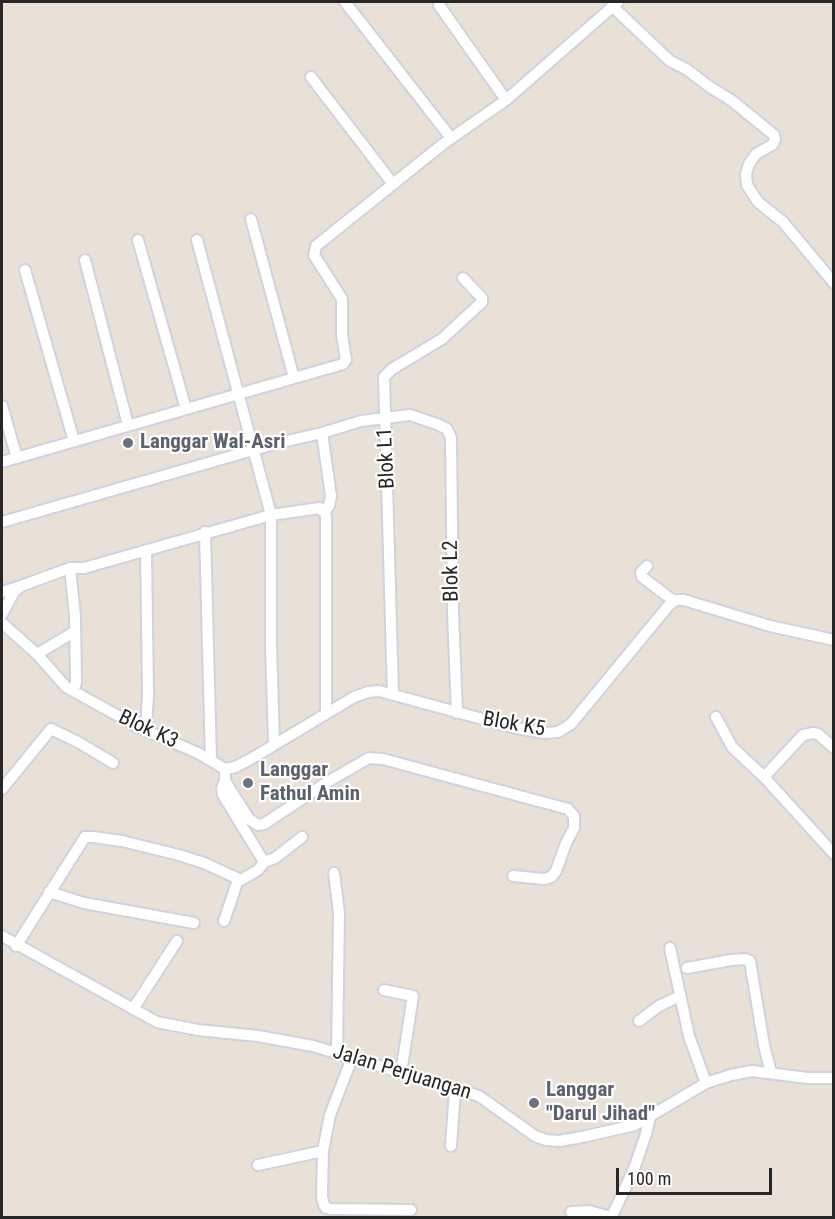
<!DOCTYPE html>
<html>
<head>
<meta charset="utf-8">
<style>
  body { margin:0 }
  #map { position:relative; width:835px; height:1219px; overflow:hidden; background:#e9e0d8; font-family:"Roboto Condensed",sans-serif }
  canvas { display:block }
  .frame { position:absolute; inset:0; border:3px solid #262626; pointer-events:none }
  .scale { position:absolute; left:616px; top:1168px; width:156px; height:27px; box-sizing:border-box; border:3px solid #262626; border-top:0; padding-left:8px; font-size:18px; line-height:21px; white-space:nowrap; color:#262626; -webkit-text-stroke:4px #fff; paint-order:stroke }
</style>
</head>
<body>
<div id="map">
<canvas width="835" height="1219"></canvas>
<div class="frame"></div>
<div class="scale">100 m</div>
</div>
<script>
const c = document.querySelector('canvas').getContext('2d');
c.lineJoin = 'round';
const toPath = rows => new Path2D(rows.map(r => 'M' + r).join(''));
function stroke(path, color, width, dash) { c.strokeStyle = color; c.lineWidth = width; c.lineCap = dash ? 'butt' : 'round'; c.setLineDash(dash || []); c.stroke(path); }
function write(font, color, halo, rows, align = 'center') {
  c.font = font + ' "Roboto Condensed",sans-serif'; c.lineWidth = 4.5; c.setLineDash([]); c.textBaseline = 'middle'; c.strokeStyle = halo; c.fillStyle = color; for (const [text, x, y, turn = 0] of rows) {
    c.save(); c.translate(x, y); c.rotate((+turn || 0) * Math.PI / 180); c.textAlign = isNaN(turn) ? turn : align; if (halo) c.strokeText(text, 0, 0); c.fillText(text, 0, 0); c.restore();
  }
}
const minor = toPath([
  [345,2,451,138],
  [439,5,506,100],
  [612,6,670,61,686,69,710,87,731,100,774,135,775,140,772,145,756,154,749,164,746,174,747,185,758,202,783,222,834,283],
  [311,77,393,184],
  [251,219,294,378],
  [138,240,186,409],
  [197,240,271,515,271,645,274,743],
  [85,260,128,425],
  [25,270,74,441],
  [2,406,17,458],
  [322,433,331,496,329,506,324,511],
  [2,462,343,364,346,360,342,335,342,299,314,255,316,246,443,144,506,100,618,2],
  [2,522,274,444,322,433,361,421,410,415,437,424,447,429,451,438,453,613,457,713],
  [205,532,211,760],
  [146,550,148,694,146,730],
  [647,566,641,572,642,577,674,601],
  [70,568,75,616,76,683,73,690],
  [2,592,21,586],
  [2,614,14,592,21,586,70,568,84,568,271,515,320,508,326,515,326,713],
  [2,623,37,654,66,687,138,727,198,753,225,769],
  [37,654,74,632],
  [393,695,384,377,392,369,442,339,482,302,482,298,463,278],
  [716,717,732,747,764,777,834,854],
  [225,769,235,767,249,760,354,697,368,692,379,691,516,728,545,733,558,732,571,724,669,605,676,600,684,600,770,626,834,640],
  [225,769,225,781,249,819,258,825,264,824,329,781,369,758,383,759,568,809,574,816,574,828,566,843,556,871,551,877,545,879,513,876],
  [764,777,803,735,813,733,818,734,834,748],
  [2,789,51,729,78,742,113,763],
  [264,862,275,858,302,837],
  [334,873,339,913,337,1054],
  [49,892,84,903,194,923],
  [224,921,238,880],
  [2,936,157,1022,198,1030,258,1036,313,1046,435,1083,479,1096,535,1136,546,1140,559,1141,582,1137,635,1125,706,1083,731,1075,752,1071,807,1078,834,1078],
  [16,946,85,837,93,837,122,841,179,855,204,863,241,880,258,870,264,862,223,795,222,788,225,781],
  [670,948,689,1036,706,1083],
  [687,968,731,960,745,959,750,961,764,1045,771,1073],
  [384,990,413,996,401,1073],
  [133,1009,177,941],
  [639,1021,659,1006,680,996],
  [352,1058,330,1115,323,1151,322,1197,324,1205,326,1208,330,1209,411,1210],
  [451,1146,455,1089],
  [258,1165,323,1151],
  [571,1212,589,1211,611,1217],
  [611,1218,634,1169,646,1134,650,1117]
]);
stroke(minor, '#cdd3e0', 14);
stroke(minor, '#fff', 10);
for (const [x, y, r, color] of [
  [128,443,6,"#6b7280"],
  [248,783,6,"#6b7280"],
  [534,1103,6,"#6b7280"]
]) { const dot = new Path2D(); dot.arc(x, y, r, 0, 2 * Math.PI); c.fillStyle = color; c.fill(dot); stroke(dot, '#fff', 2); }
write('bold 21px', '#5b616d', '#fff', [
  ["Langgar Wal-Asri",140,443],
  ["Langgar",260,771],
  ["Fathul Amin",260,795],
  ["Langgar",546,1091],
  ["\"Darul Jihad\"",546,1115]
], 'left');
write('21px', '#262626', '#fff', [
  ["Blok L1",387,458,-93],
  ["Blok L2",452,571,-91],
  ["Blok K5",514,725,10],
  ["Blok K3",148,730,25],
  ["Jalan Perjuangan",402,1073,17]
]);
</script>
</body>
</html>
